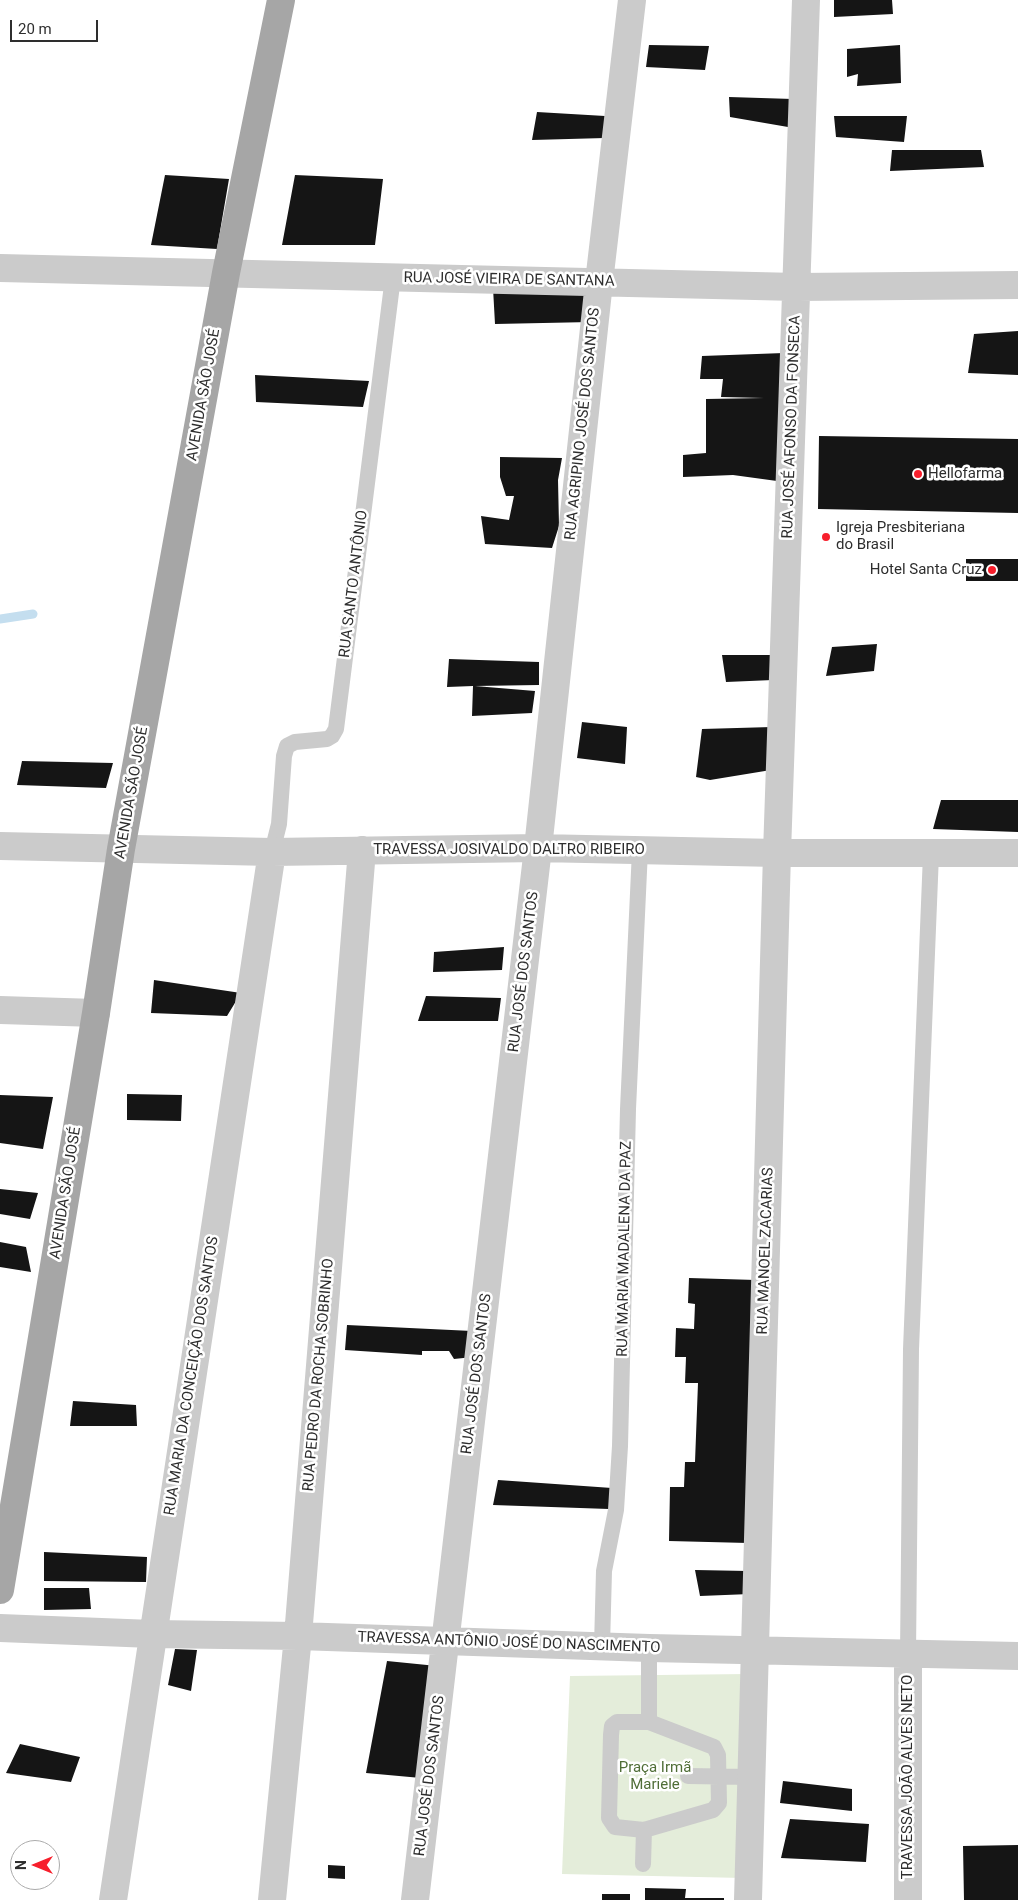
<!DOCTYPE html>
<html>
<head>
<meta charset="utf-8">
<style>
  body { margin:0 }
  #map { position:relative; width:1018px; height:1900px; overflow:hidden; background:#fff; font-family:Roboto,sans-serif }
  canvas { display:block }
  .north { position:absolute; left:10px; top:1840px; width:50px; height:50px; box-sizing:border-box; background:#fff; border:1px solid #ababab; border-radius:50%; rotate:270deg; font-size:14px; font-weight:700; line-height:20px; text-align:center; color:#2e2e2e }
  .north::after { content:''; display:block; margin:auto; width:18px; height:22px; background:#f71f2c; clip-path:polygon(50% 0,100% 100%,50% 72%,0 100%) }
  .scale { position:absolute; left:10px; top:20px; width:88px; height:22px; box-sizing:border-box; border:2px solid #2e2e2e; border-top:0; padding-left:6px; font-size:15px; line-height:18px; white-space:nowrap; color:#2e2e2e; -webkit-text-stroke:4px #fff; paint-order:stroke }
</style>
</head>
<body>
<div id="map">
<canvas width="1018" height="1900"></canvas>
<div class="north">N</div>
<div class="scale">20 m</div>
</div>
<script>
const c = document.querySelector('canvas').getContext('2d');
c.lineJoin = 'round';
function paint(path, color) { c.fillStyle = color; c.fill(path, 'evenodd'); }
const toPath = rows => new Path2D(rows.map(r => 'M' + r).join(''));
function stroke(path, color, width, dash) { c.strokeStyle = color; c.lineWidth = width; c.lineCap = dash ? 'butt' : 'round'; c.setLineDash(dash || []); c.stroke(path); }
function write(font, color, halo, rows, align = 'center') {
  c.font = font + ' Roboto,sans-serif'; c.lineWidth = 5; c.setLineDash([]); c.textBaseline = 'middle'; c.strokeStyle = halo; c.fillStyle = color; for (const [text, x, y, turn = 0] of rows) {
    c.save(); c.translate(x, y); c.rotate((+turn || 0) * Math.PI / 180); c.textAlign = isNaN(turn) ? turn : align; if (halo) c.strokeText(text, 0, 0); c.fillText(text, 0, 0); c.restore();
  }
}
paint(toPath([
  [748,1674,743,1878,562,1874,570,1676]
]), '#e4edda');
stroke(toPath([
  [0,619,33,614]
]), '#c4deef', 9);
paint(toPath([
  [834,0,892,0,893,14,834,17],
  [649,45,709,46,705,70,646,67],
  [900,45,901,83,857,86,858,74,847,77,847,49],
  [729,97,793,99,788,127,730,117],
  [537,112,605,116,605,138,532,140],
  [834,116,907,116,904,142,836,137],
  [892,150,981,150,984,167,890,171],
  [165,175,229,179,217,249,151,245],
  [295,175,383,179,375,245,282,245],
  [493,288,593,291,591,322,495,324],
  [1018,331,1018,375,968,373,974,334],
  [784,353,777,481,733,475,683,477,683,455,706,453,706,399,764,398,721,397,723,379,700,379,702,356],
  [255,375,369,381,363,407,256,402],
  [819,436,1018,439,1018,513,818,509],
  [500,457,562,458,558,480,559,526,552,548,485,544,481,516,509,520,514,496,506,496,500,477],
  [966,559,1018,559,1018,581,966,581],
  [877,644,874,671,826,676,832,647],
  [722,655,775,655,773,680,726,682],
  [449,659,539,662,539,685,475,686,535,691,532,713,472,716,473,686,447,687],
  [582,722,627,727,625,764,577,758],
  [772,727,771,770,710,780,696,777,702,729],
  [22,761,113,763,106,788,17,785],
  [941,800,1018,800,1018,832,933,829],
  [504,947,502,970,433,972,434,952],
  [154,980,241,993,227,1016,151,1013],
  [426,996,501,998,498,1021,418,1021],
  [127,1094,182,1095,181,1121,127,1120],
  [0,1095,53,1097,43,1149,0,1143],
  [0,1189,38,1193,30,1219,0,1214],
  [0,1242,26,1247,31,1272,0,1267],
  [689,1278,756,1280,748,1543,669,1541,670,1487,684,1487,685,1462,695,1462,698,1383,685,1383,686,1357,675,1357,676,1328,694,1329,695,1304,688,1303],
  [347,1325,472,1331,473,1357,454,1359,449,1351,422,1351,422,1355,345,1350],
  [73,1401,136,1405,137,1426,70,1426],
  [498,1480,612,1488,609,1509,493,1505],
  [44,1552,147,1557,146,1582,44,1581],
  [695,1570,748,1571,750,1594,700,1596],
  [44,1588,89,1588,91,1609,44,1610],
  [175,1649,197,1650,191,1691,168,1685],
  [387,1661,437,1666,421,1778,366,1773],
  [20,1744,80,1757,71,1782,6,1773],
  [783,1781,852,1789,852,1811,780,1803],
  [790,1819,869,1824,866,1862,781,1858],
  [1018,1845,1018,1900,964,1900,963,1846],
  [328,1865,345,1866,345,1879,328,1878],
  [645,1888,686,1889,685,1898,724,1898,724,1900,645,1900],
  [602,1894,630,1894,630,1900,602,1900]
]), '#151515');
stroke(toPath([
  [272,852,279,824,284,756,287,746,295,742,327,739,332,736,336,729,393,277],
  [602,1646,604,1571,616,1510,620,1446,628,1109,640,850],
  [908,1654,911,1349,931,854],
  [688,1776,751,1777],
  [644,1830,713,1810,719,1803,718,1755,714,1747,649,1722],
  [643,1864,644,1830,615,1827,609,1818,611,1735,612,1726,617,1722,649,1722,649,1648]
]), '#cbcbcb', 16);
stroke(toPath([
  [0,268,797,287,1018,285],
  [0,846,272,852,538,848,777,853,1018,853],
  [0,1010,96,1013],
  [0,1628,152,1634,298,1636,649,1648,1018,1656],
  [113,1900,272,852],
  [272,1900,298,1636,362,850],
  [415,1900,538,848,599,282,632,0],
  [748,1900,777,853,806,0],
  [908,1900,908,1654]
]), '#cbcbcb', 28);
stroke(toPath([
  [0,1590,96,1013,121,849,226,273,281,0]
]), '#a6a6a6', 28);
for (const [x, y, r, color] of [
  [918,474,5,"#f71f2c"],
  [826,537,5,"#f71f2c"],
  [992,570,5,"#f71f2c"]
]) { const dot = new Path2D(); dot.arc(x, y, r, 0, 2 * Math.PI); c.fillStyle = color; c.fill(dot); stroke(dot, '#fff', 2); }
write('15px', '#2e2e2e', '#fff', [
  ["RUA JOSÉ VIEIRA DE SANTANA",509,280,1],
  ["AVENIDA SÃO JOSÉ",204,395,-80],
  ["RUA AGRIPINO JOSÉ DOS SANTOS",583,424,-84],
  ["RUA JOSÉ AFONSO DA FONSECA",792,427,-88],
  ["RUA SANTO ANTÔNIO",354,584,-83],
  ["AVENIDA SÃO JOSÉ",132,793,-80],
  ["TRAVESSA JOSIVALDO DALTRO RIBEIRO",509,850],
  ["RUA JOSÉ DOS SANTOS",524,972,-83],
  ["AVENIDA SÃO JOSÉ",66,1193,-81],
  ["RUA MARIA MADALENA DA PAZ",625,1249,-89],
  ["RUA MANOEL ZACARIAS",766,1251,-88],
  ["RUA JOSÉ DOS SANTOS",477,1374,-83],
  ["RUA PEDRO DA ROCHA SOBRINHO",319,1375,-85],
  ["RUA MARIA DA CONCEIÇÃO DOS SANTOS",192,1376,-81],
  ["TRAVESSA ANTÔNIO JOSÉ DO NASCIMENTO",509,1643,2],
  ["RUA JOSÉ DOS SANTOS",430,1776,-83],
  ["TRAVESSA JOÃO ALVES NETO",908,1777,-90]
]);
write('15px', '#2e2e2e', '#fff', [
  ["Hellofarma",928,474],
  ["Igreja Presbiteriana",836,528],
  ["do Brasil",836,545],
  ["Hotel Santa Cruz",982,570,"right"]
], 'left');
write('15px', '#506e37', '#fff', [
  ["Praça Irmã",655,1768],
  ["Mariele",655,1785]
]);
</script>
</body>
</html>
